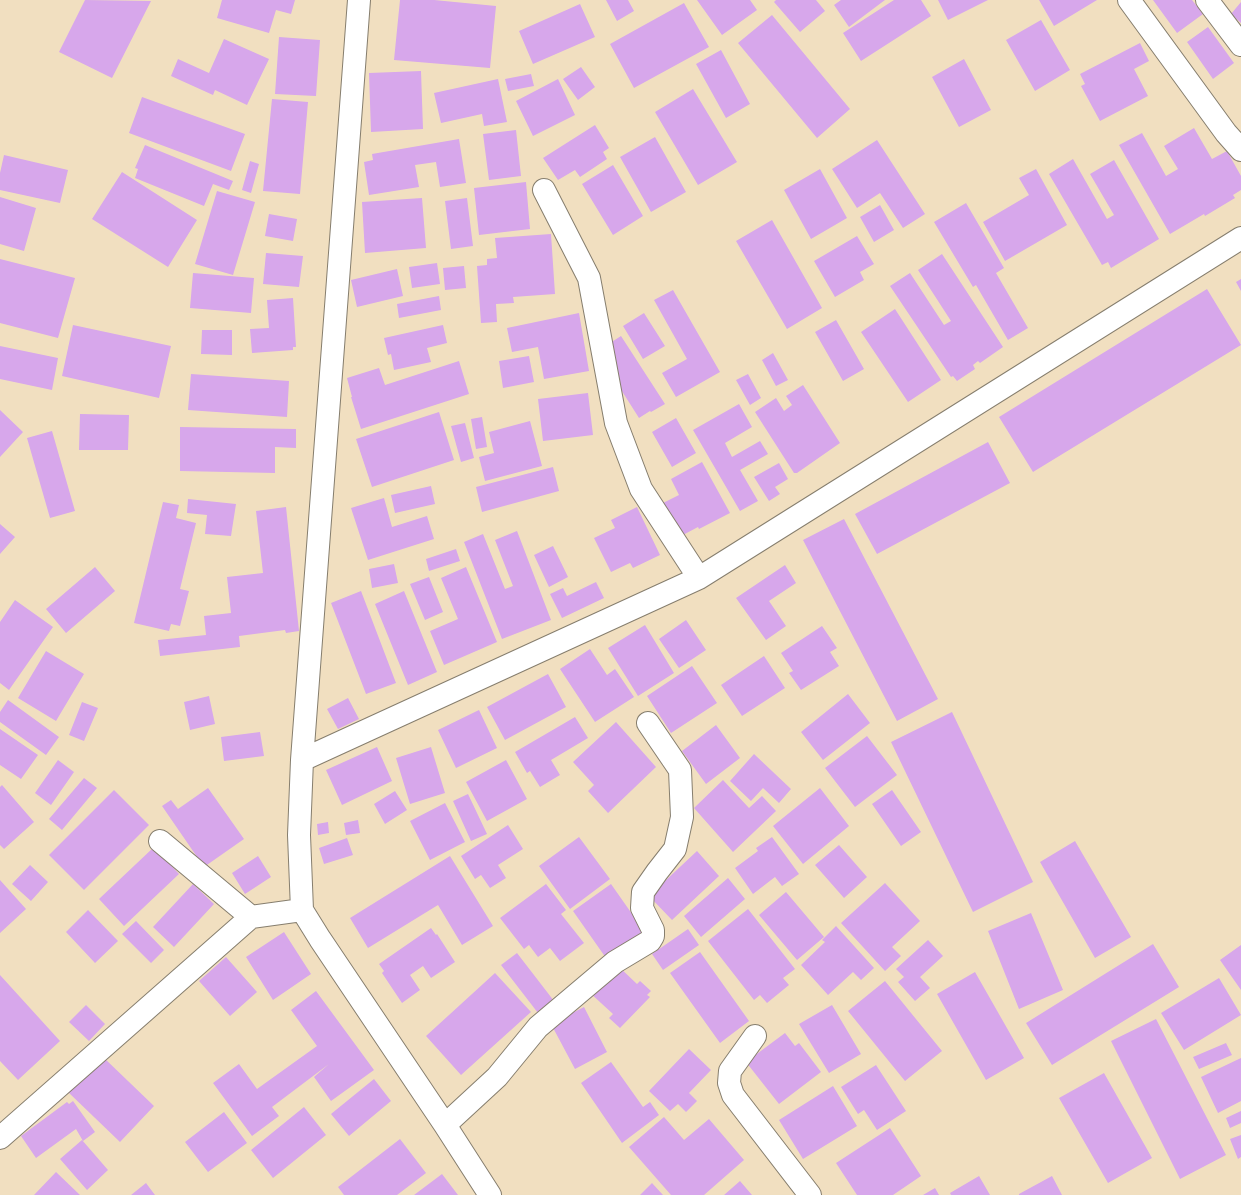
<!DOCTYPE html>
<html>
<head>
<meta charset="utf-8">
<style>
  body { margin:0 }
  canvas { display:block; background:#f1dfc0 }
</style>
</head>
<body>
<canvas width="1241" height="1195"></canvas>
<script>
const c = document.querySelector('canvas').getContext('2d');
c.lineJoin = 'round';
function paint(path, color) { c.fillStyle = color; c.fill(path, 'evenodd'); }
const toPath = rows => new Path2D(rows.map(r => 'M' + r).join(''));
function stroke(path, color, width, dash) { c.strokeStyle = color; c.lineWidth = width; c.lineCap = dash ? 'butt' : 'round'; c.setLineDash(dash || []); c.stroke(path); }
paint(toPath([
  [85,0,151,1,112,78,59,52],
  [222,0,295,0,291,14,276,10,269,33,217,18],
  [400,0,434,0,496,6,490,68,394,60],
  [606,0,628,0,634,11,617,21],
  [697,0,750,0,757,10,722,35],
  [776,0,816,0,825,11,800,32,774,2],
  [841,0,885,0,849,27,834,5],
  [894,0,921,0,931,16,861,61,843,33],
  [938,0,988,0,948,20],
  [1039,0,1097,0,1054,26],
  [1153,0,1192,0,1203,14,1177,33],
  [1241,2,1241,23,1231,14],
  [684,3,709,47,634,88,610,44],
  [580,4,595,37,533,64,519,31],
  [772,15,850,109,817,138,738,43],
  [1041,20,1070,70,1035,91,1006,40],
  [1208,27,1234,63,1213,79,1187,42],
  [279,37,320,40,316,96,275,94],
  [224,39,269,59,247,105,215,90,213,95,171,76,178,59,209,73],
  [1140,43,1149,61,1134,69,1148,96,1100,121,1081,86,1085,84,1080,74],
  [721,50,750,104,726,118,696,64],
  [964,59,991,110,959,127,932,77],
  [581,67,595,87,578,100,563,79],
  [421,71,423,129,371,132,369,73],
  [531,74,534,86,508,91,505,79],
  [498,79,507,122,484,126,482,114,441,123,434,93],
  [558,79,575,115,533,136,516,101],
  [693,89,737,162,698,185,655,112],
  [142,97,245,134,231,171,129,133],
  [272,99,308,102,300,194,263,191],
  [595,125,609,148,603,152,607,159,580,177,575,170,558,180,543,158],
  [1194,128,1212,159,1227,151,1241,176,1241,190,1233,195,1235,198,1205,216,1204,214,1170,234,1119,145,1142,133,1166,176,1178,169,1164,146],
  [516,130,521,176,489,180,483,134],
  [655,137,686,192,651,212,620,157],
  [459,139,466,183,440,187,436,162,415,165,419,187,369,195,364,162,373,160,372,154],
  [877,140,925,214,903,228,880,193,857,208,832,169],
  [145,145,233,181,229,190,213,184,204,206,135,178,138,169,135,168],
  [4,155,68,170,60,203,0,190,0,173],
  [1073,159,1107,219,1114,215,1090,174,1114,160,1159,239,1111,268,1108,262,1102,265,1049,174],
  [250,161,259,164,251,193,242,190],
  [613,165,643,216,613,235,582,184],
  [820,169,847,218,811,239,784,190],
  [1036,169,1067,225,1005,261,983,222,1029,195,1019,178],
  [122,172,197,220,168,267,92,219],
  [526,182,530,229,479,235,474,188],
  [217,191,255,202,233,275,195,264],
  [0,197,36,208,24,251,0,244],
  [422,198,426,248,365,253,362,202],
  [467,198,473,246,451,249,445,201],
  [966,203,1004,268,996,273,1028,328,1008,340,976,285,973,287,934,222],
  [880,205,894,230,874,242,860,217],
  [269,214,297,219,293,241,265,236],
  [772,220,822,308,787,329,736,241],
  [551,234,555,294,513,297,514,303,496,304,497,322,481,323,477,266,487,265,487,259,497,258,495,238],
  [857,236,874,264,860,272,864,280,835,297,814,261],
  [266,253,303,256,299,287,263,284],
  [942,254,1003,347,980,363,978,361,973,365,975,369,957,381,953,376,951,377,890,286,910,273,944,325,951,321,918,270],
  [0,259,75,278,58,338,0,323],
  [437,263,440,284,412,288,409,267],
  [464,266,466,288,445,290,443,268],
  [397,269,403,296,357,307,351,280],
  [193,273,254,278,251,313,190,308],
  [1241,279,1241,291,1236,282],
  [1207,289,1241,345,1033,472,999,417],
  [673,290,720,372,676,397,662,373,687,359,654,300],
  [439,296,441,310,399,318,397,304],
  [293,298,296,347,293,347,293,350,252,353,250,329,269,328,267,300],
  [895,309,941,380,908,402,861,332],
  [579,313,589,371,544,379,538,347,512,352,507,328],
  [644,313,665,346,643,359,623,326],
  [836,320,864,369,843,381,815,332],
  [73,325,171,346,159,398,62,376],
  [443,325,447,343,427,348,431,362,394,370,391,354,388,355,384,338],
  [202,330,232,330,232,355,201,354],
  [621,336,665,404,651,412,650,411,639,418,606,366,616,359,607,345],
  [0,346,58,358,52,390,0,379],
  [773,353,788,380,776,386,762,360],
  [529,356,534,382,503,388,499,361],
  [459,361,469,394,361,429,351,397,352,397,347,378,379,368,385,385],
  [191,374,289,381,287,417,188,410],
  [748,374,761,398,750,405,736,380],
  [803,385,840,443,797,473,794,473,755,412,776,398,784,411,792,405,786,396],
  [588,393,593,435,543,441,538,399],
  [739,404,752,427,725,443,732,457,760,441,768,454,740,470,758,501,740,511,693,430],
  [0,410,23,432,0,457],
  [439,412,454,460,372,487,356,439],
  [80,414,129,415,128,450,79,450],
  [482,417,487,447,476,449,471,419],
  [676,418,696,453,672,467,652,432],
  [530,421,542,466,485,481,479,457,494,453,489,432],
  [465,423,474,458,461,462,451,426],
  [180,427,296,429,296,448,275,447,275,473,180,471],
  [52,431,75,511,50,518,27,438],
  [988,442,1010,483,877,554,855,514],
  [702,462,730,513,699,529,698,527,681,536,663,503,679,495,671,479],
  [779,463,788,479,775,487,780,494,769,501,754,477],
  [553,467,559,491,482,512,476,487],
  [431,486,435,504,395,513,391,495],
  [384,498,392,527,427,516,434,539,368,560,351,508],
  [188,499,236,504,231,536,205,534,207,515,187,513],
  [163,502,179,505,176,518,196,523,180,589,189,591,180,626,171,624,169,631,134,623],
  [286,507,299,631,286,633,285,630,239,636,240,647,160,656,158,640,206,635,204,616,231,613,227,577,263,573,256,511],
  [637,507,660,555,633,568,630,563,611,572,594,538,615,528,611,520],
  [844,519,938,699,897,721,803,540],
  [0,524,15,537,0,554],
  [517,531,551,620,502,639,464,542,483,534,505,589,513,586,495,540],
  [553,546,568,577,549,587,534,555],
  [456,549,460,561,429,571,426,559],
  [394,564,398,583,372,588,369,569],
  [785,565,796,583,769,601,786,626,766,640,736,598],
  [95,567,115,591,66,633,46,609],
  [466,567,497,642,444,665,430,631,458,619,441,578],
  [429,577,443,612,425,620,410,584],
  [596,582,604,598,562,618,550,594,563,588,567,596],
  [361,591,396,683,366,694,331,603],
  [404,591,437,672,408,685,375,604],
  [15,600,53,627,9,690,0,683,0,622],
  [686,620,706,650,679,668,659,639],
  [645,625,674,673,638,696,608,648],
  [822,626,837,648,830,652,839,666,801,690,789,673,793,671,781,653],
  [590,649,607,675,615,669,634,697,595,722,560,669],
  [46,651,84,674,56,721,18,698],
  [764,656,785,688,742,716,721,685],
  [692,666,717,703,671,733,647,696],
  [548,674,566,707,505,740,487,707],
  [848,694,870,723,823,760,801,732],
  [209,696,215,724,190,730,184,702],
  [348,698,359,719,338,729,327,709],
  [8,700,59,737,46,755,0,722,0,712],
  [82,702,98,708,84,741,69,735],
  [479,710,497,748,456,768,438,730],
  [952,712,1033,882,973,912,891,742],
  [575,717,588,738,551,760,560,775,540,787,530,771,527,773,515,752],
  [616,722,656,767,608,813,588,791,594,785,573,762],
  [716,725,740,758,706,784,682,751],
  [0,729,38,755,21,779,0,765],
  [260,732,264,756,224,761,221,737],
  [867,736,897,775,855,807,825,768],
  [377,747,392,781,342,805,326,770],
  [431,747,445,793,410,804,396,758],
  [754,754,791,789,779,803,763,788,751,801,730,781],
  [58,760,74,772,51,805,35,793],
  [506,760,527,799,487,821,466,782],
  [84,778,97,788,62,830,49,819],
  [723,780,749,808,762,796,776,811,733,852,694,808],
  [2,785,34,822,4,849,0,845,0,787],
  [208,788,244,839,204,867,162,806,171,800,178,809],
  [820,788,849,826,803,864,773,826],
  [114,790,149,825,84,890,49,855],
  [892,790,921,832,901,846,872,804],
  [395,791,407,810,385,824,374,804],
  [468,794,487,834,471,841,453,801],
  [445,803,465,842,430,860,410,821],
  [358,820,360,833,346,835,344,823],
  [328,822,329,833,318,835,317,824],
  [508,825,523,849,498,865,506,878,490,888,481,875,475,879,461,856],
  [579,837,610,879,570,909,539,866],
  [772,837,799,874,782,886,775,877,753,894,735,868,758,851,756,848],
  [347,838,353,855,324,864,319,848],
  [1075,841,1131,937,1095,958,1040,862],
  [839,845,867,877,844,898,815,865],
  [154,847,179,874,124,926,99,899],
  [697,851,719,876,672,920,649,896],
  [258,856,271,877,245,894,232,873],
  [450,856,493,926,462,945,438,905,368,948,350,918],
  [30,865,48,882,31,901,12,884],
  [728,878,745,899,701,937,684,916],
  [0,880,26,909,0,933],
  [885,883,920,921,892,947,901,956,885,971,841,923],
  [193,884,214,904,174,947,153,927],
  [546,884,566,910,561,914,584,943,560,961,550,948,538,957,529,945,524,949,500,918],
  [611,884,644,931,606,958,573,911],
  [786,892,824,937,797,960,759,915],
  [748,909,795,969,783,978,789,985,767,1003,760,995,754,1000,708,941],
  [88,910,118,941,95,963,66,932],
  [1031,913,1063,990,1019,1009,988,931],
  [136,921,164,950,151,963,122,934],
  [836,926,874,968,861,980,853,972,828,995,801,965,825,942,822,940],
  [431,928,436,935,437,934,455,962,431,978,423,966,410,975,420,990,402,1003,382,973,384,971,379,964],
  [688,929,699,945,663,970,652,954],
  [284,932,311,974,273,1000,246,957],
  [928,940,943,956,920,977,930,988,915,1001,898,982,904,977,896,969],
  [1153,944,1179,987,1052,1065,1026,1023],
  [1241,945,1241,990,1220,960],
  [700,952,749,1021,720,1043,670,973],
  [517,953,554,1001,538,1013,501,965],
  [226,957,257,992,230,1016,199,981],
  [616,964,637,984,640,981,651,991,647,995,650,997,620,1028,609,1018,613,1014,589,992],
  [975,972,1024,1058,986,1080,937,994],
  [495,973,531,1012,461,1075,426,1036],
  [0,975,60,1041,18,1080,0,1061],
  [1219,978,1241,1015,1184,1050,1161,1013],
  [885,981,942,1051,905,1081,848,1011],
  [316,991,374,1070,331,1101,314,1077,329,1064,272,1107,279,1116,252,1136,213,1083,239,1064,257,1089,317,1046,291,1010],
  [86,1005,105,1024,89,1041,69,1022],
  [832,1005,861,1054,829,1073,799,1024],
  [584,1007,607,1052,575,1069,551,1024],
  [1156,1019,1226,1155,1180,1179,1111,1041],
  [785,1033,795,1046,799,1043,821,1072,779,1104,746,1062],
  [1226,1043,1232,1055,1199,1069,1193,1057],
  [689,1049,711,1070,689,1093,697,1101,686,1112,678,1104,670,1111,649,1091],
  [102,1056,154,1106,120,1142,68,1092],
  [1241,1058,1241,1101,1218,1113,1201,1077],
  [611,1062,643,1107,650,1102,659,1115,622,1143,581,1083],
  [876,1065,906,1111,877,1130,864,1110,858,1114,841,1087],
  [1104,1073,1152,1158,1108,1183,1059,1098],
  [374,1079,391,1101,349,1136,331,1114],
  [833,1086,857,1126,803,1159,779,1120],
  [73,1101,95,1132,83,1141,76,1129,36,1158,21,1136,67,1102,69,1104],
  [304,1107,326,1135,273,1178,251,1150],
  [1241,1111,1241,1123,1230,1128,1226,1118],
  [224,1112,247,1143,208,1172,185,1142],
  [664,1117,684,1140,709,1119,744,1160,704,1195,671,1195,629,1147],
  [890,1128,921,1176,893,1195,857,1195,836,1163],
  [1241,1135,1241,1157,1238,1159,1230,1139],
  [400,1139,426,1173,397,1195,344,1195,338,1187],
  [82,1140,108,1170,87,1190,60,1159],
  [56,1172,80,1195,34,1195],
  [442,1174,458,1195,414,1195],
  [979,1176,990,1195,951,1195,950,1193],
  [1052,1176,1062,1195,1019,1195,1019,1194],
  [740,1181,752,1195,724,1195],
  [146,1183,155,1195,131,1195],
  [652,1183,663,1195,640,1195],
  [935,1188,939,1195,923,1195]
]), '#d7a7eb');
const minor = toPath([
  [359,0,302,760,299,835,302,910,320,939,445,1125,490,1195],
  [1129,0,1226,133,1241,150],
  [1207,0,1241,45],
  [544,190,589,278,616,423,641,489,699,578],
  [302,760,699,578,1241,238],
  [160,841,251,917],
  [755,1036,730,1071,729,1083,733,1095,810,1195],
  [445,1125,497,1077,538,1027,615,962,650,941,653,936,653,930,642,908,643,892,657,872,675,849,682,817,680,770,648,723],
  [0,1138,251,917,302,910]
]);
stroke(minor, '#867e6e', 24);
stroke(minor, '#fff', 22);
</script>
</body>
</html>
